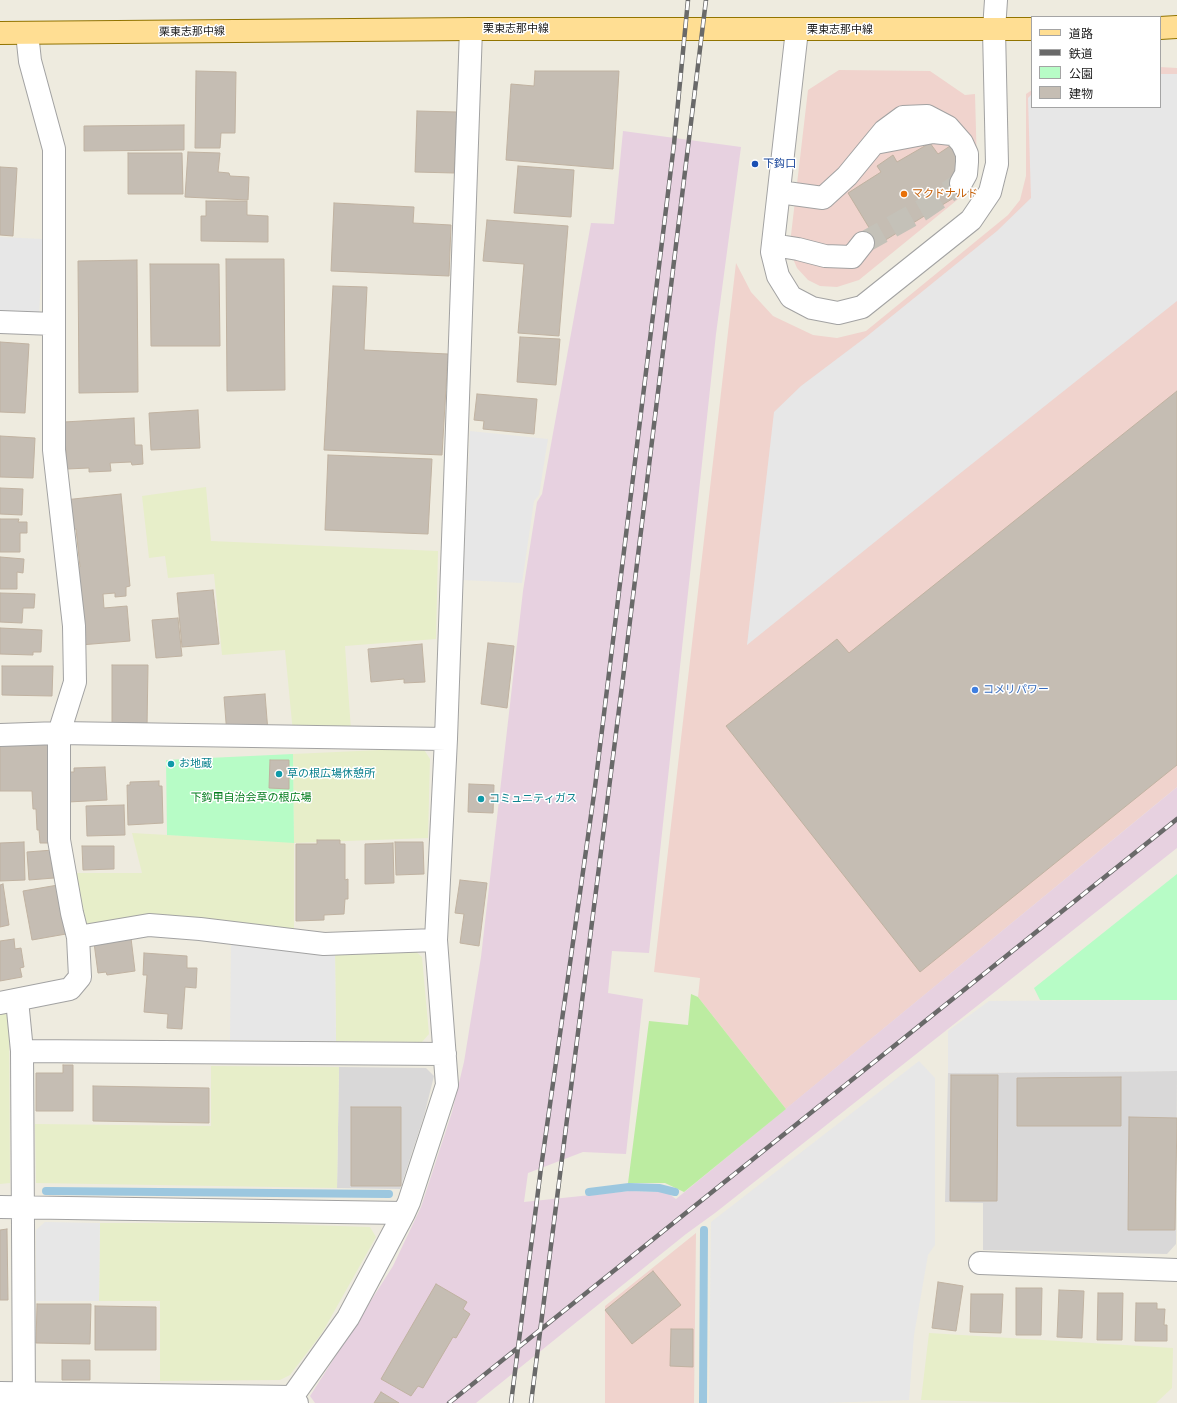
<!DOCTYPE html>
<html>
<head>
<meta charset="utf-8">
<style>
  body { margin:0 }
  #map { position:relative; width:1177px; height:1403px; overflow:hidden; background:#eeebdf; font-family:Arial,"Noto Sans JP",sans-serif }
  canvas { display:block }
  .legend { position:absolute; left:1031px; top:16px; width:130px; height:92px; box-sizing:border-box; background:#fff; border:1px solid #a4a4a4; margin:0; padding:5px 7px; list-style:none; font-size:12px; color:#1b1b1b }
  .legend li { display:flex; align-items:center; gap:8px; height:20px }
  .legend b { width:20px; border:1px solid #a4a4a4 }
</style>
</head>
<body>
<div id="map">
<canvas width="1177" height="1403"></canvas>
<ul class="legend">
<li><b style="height:5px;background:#ffde93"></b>道路</li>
<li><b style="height:5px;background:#696969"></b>鉄道</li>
<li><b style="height:11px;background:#b7fcc6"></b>公園</li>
<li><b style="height:11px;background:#c5bdb3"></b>建物</li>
</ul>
</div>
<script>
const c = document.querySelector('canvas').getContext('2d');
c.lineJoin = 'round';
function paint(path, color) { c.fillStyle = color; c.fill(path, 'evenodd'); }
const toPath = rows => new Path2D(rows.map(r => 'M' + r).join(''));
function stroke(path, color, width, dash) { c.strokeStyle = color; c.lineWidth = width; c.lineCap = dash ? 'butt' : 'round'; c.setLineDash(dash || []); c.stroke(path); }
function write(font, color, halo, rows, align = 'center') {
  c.font = font + ' Arial,"Noto Sans JP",sans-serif'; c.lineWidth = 3; c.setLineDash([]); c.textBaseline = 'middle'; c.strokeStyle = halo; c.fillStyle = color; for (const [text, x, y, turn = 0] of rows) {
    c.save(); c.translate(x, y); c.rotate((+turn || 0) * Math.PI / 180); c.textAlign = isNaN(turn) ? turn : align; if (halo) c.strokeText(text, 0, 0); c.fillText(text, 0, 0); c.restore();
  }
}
paint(toPath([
  [339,1067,426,1068,434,1076,424,1116,400,1189,337,1188],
  [1177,1071,1176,1244,1167,1254,983,1250,983,1203,945,1202,948,1073]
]), '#d9d8d8');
paint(toPath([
  [1160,67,1177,68,1177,787,786,1109,698,997,700,978,654,972,736,263,751,292,773,316,813,335,837,338,866,331,1008,215,1020,200,1026,176,1026,94,1032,90,1032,107,1160,107],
  [839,70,930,71,965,95,975,94,977,167,967,191,962,196,859,280,837,287,820,286,808,280,797,268,791,254,791,235,808,90],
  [696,1233,694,1403,605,1403,605,1306]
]), '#f0d3cd');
paint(toPath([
  [623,131,741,147,716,334,649,953,612,951,608,993,643,999,626,1154,583,1152,528,1173,524,1202,629,1191,666,1192,676,1199,1177,787,1177,848,715,1213,686,1234,476,1403,315,1403,310,1396,393,1266,421,1207,452,1112,464,1062,481,957,523,591,537,502,542,494,591,223,614,224]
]), '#e7d1e0');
paint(toPath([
  [206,487,211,541,438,551,436,639,345,646,351,730,293,733,285,650,222,655,214,574,168,578,165,556,149,558,142,496],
  [423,748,430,759,428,838,294,843,294,933,88,927,80,923,73,873,142,873,132,833,294,842,293,754],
  [414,950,422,957,429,1034,422,1042,336,1041,335,952],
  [0,1009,9,1017,10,1183,0,1184],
  [211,1066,339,1067,337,1188,36,1183,35,1124,211,1126],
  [100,1223,248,1223,370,1227,376,1237,322,1333,290,1375,280,1380,160,1381,160,1301,99,1301],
  [929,1333,1173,1348,1172,1388,1156,1403,1043,1403,921,1400]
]), '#e7eec9');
paint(toPath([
  [691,994,698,997,786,1109,684,1192,665,1183,628,1183,649,1021,688,1025]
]), '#bceca1');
paint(toPath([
  [293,754,294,843,167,835,166,760],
  [1177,874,1177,1000,1040,1000,1034,988]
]), '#b7fcc6');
paint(toPath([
  [1160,74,1177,74,1177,301,953,479,747,645,774,412,801,386,866,337,997,231,1031,198,1028,98,1032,94,1032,107,1160,107],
  [0,237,43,239,39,316,0,314],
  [470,431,548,439,539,495,534,501,522,583,463,580],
  [231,940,335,952,336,1041,230,1040],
  [1177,1000,1177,1071,948,1073,948,1031,989,1001],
  [919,1061,935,1078,935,1245,928,1255,914,1335,909,1400,824,1403,709,1403,711,1222],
  [45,1222,100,1223,99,1301,36,1301,36,1230]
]), '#e7e7e7');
stroke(toPath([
  [46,1191,389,1194],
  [589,1192,629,1187,659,1188,675,1192],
  [703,1403,704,1230]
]), '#9cc7df', 8);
const building = toPath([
  [196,71,236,72,235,133,221,133,220,148,195,148,196,71],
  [535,71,619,71,613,169,506,160,511,84,534,86,535,71],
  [417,111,457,112,454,173,415,172,417,111],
  [184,125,184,150,84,151,84,126,184,125],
  [930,143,938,154,953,144,961,165,953,184,960,194,879,244,848,193,881,172,877,166,893,155,897,162,930,143],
  [188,152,220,153,218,172,229,173,230,176,249,177,248,200,185,197,188,152],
  [128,153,182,153,183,194,128,194,128,153],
  [518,166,574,170,571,217,514,213,518,166],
  [0,167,17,168,13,236,0,235,0,167],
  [206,201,247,201,247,215,268,216,268,242,201,241,201,216,206,216,206,201],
  [334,203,414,207,413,223,451,225,449,276,331,271,334,203],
  [487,220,568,226,559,336,518,333,524,264,483,261,487,220],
  [226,259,284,259,285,390,227,391,226,259],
  [137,260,138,392,79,393,78,261,137,260],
  [150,264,219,264,220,346,151,346,150,264],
  [333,286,367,287,364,350,448,354,442,455,324,450,333,286],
  [520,337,560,339,556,385,517,382,520,337],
  [0,342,29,344,25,413,0,412,0,342],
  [1177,391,1177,765,920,972,726,726,837,639,849,653,1177,391],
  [477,394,537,399,534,434,483,429,484,421,474,420,477,394],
  [198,410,200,448,151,450,149,413,198,410],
  [134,418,135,445,142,445,143,464,132,465,131,462,110,463,111,471,89,472,89,468,67,469,64,422,134,418],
  [0,436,35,438,33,478,0,477,0,436],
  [328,455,432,459,428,534,325,530,328,455],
  [0,488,23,489,22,515,0,514,0,488],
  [121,494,130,586,126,587,126,596,115,597,115,593,103,594,104,608,127,606,130,641,80,645,73,568,80,567,76,529,67,530,64,500,121,494],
  [0,519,19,519,18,522,27,522,27,533,20,533,20,552,0,552,0,519],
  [0,557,24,559,23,573,17,572,17,589,0,589,0,557],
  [213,590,219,644,182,647,177,593,213,590],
  [0,593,35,594,34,608,23,608,22,623,0,622,0,593],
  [178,618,182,656,156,658,152,620,178,618],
  [0,628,42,630,41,652,33,652,33,655,0,654,0,628],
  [488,643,514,646,507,708,481,704,488,643],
  [422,644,425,682,404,683,404,679,371,682,368,649,422,644],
  [112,665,148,665,147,728,112,728,112,665],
  [2,666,53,666,52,696,2,695,2,666],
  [265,694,268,732,227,735,224,697,265,694],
  [0,742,48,742,52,843,40,843,39,830,37,830,36,809,33,809,32,791,0,791,0,742],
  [270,760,289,760,289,789,269,788,270,760],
  [105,767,107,800,68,802,67,772,74,772,74,768,105,767],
  [159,781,159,786,162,786,163,823,128,825,127,785,130,785,130,782,159,781],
  [469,784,494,785,493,813,468,812,469,784],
  [124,805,125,835,87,836,86,806,124,805],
  [317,840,340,840,340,844,345,844,345,880,348,879,348,899,345,899,344,914,324,915,324,920,296,921,296,844,317,844,317,840],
  [24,842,25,880,0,881,0,843,24,842],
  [395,842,423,842,424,874,396,875,395,842],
  [393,843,394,883,365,884,365,844,393,843],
  [82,846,114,846,114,869,83,870,82,846],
  [53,850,54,878,29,880,27,852,53,850],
  [460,880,487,883,479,946,460,943,464,914,455,913,460,880],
  [3,884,9,925,0,927,0,885,3,884],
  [58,885,66,934,32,940,23,891,58,885],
  [131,938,135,971,107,975,106,972,98,973,94,943,131,938],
  [14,939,15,949,21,948,24,967,20,968,22,977,0,981,0,941,14,939],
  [144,953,187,956,187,968,197,968,196,988,185,987,182,1029,167,1028,168,1014,144,1012,147,975,143,975,144,953],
  [63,1065,73,1065,73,1111,36,1111,36,1073,63,1073,63,1065],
  [951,1075,998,1075,997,1201,950,1201,951,1075],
  [1121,1077,1121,1126,1017,1126,1017,1078,1121,1077],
  [93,1086,209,1088,209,1123,93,1121,93,1086],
  [351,1107,401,1107,401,1186,351,1186,351,1107],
  [1129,1117,1177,1118,1175,1230,1128,1230,1129,1117],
  [7,1229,8,1300,0,1300,0,1230,7,1229],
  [653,1271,681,1305,632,1344,605,1310,653,1271],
  [938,1282,963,1286,956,1331,932,1328,938,1282],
  [436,1284,467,1302,463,1309,470,1314,456,1338,453,1337,423,1388,418,1386,411,1396,381,1379,436,1284],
  [1016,1288,1042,1288,1041,1335,1016,1335,1016,1288],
  [1059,1290,1084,1291,1082,1338,1057,1337,1059,1290],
  [1098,1293,1123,1293,1122,1340,1097,1340,1098,1293],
  [971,1294,1003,1294,1001,1333,970,1332,971,1294],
  [1136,1303,1157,1303,1157,1309,1165,1309,1164,1325,1167,1325,1167,1341,1135,1341,1136,1303],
  [37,1304,91,1304,90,1344,36,1343,37,1304],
  [95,1306,156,1307,156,1350,95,1350,95,1306],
  [671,1329,693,1329,693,1367,670,1366,671,1329],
  [62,1360,90,1360,90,1380,62,1380,62,1360],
  [381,1392,399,1403,374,1403,381,1392]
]);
paint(building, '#c5bdb3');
stroke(building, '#c0b2a1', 1);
stroke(toPath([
  [863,243,922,210,961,183]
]), '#c4c1b8', 22, [22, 11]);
const minor = toPath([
  [797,30,772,252,778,276,791,297,812,308,838,313,862,307,971,220,990,192,997,164,994,30,996,0],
  [875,143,933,132,952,134],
  [779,192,823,198,847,176,884,131,903,117,927,116,948,127,962,143,967,154,967,162,966,174,961,183],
  [773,245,798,249,825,256,852,257,863,243],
  [0,322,54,324],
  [0,735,59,733,446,739],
  [78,937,149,925,200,929,324,944,436,940],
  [17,1000,22,1051,24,1403],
  [0,1003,70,989,80,977,78,937,72,913,59,840,59,733,75,682,74,626,54,450,54,149,30,61,27,33],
  [22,1051,445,1054],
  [0,1207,404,1213],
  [980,1263,1177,1270],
  [0,1393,292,1397,297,1403],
  [292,1397,348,1318,404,1213,409,1202,447,1085,436,940,446,739,471,29]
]);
const major = toPath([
  [1160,28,1177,27],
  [0,33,471,29,1032,29]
]);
stroke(minor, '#a2a2a2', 24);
stroke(major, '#927400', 24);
stroke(minor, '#fff', 22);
stroke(major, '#ffde93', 22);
const rail = toPath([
  [449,1403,1177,819],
  [511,1403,541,1168,595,787,674,144,688,0],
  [531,1403,623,678,706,0]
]);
stroke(rail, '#696969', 4.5);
stroke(rail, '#fff', 3, [9]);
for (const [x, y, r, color] of [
  [755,164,4,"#1a4fb4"],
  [904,194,4,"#e8710a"],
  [975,690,4,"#3f7fe0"],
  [171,764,4,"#0f9aa8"],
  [279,774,4,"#0f9aa8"],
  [481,799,4,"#0f9aa8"]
]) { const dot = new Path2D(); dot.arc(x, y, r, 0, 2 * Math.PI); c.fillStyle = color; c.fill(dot); stroke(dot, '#fff', 1.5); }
write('11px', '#1b1b1b', '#fff', [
  ["栗東志那中線",516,29],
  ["栗東志那中線",840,30],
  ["栗東志那中線",192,32,-1]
]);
write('11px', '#164399', '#fff', [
  ["下鈎口",763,164]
], 'left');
write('11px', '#c56008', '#fff', [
  ["マクドナルド",912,194]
], 'left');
write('11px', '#366cbe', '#fff', [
  ["コメリパワー",983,690]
], 'left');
write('11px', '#0d838f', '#fff', [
  ["お地蔵",179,764],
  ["草の根広場休憩所",287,774],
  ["コミュニティガス",489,799]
], 'left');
write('11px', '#047d1e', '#fff', [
  ["下鈎甲自治会草の根広場",251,798]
]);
</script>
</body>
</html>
